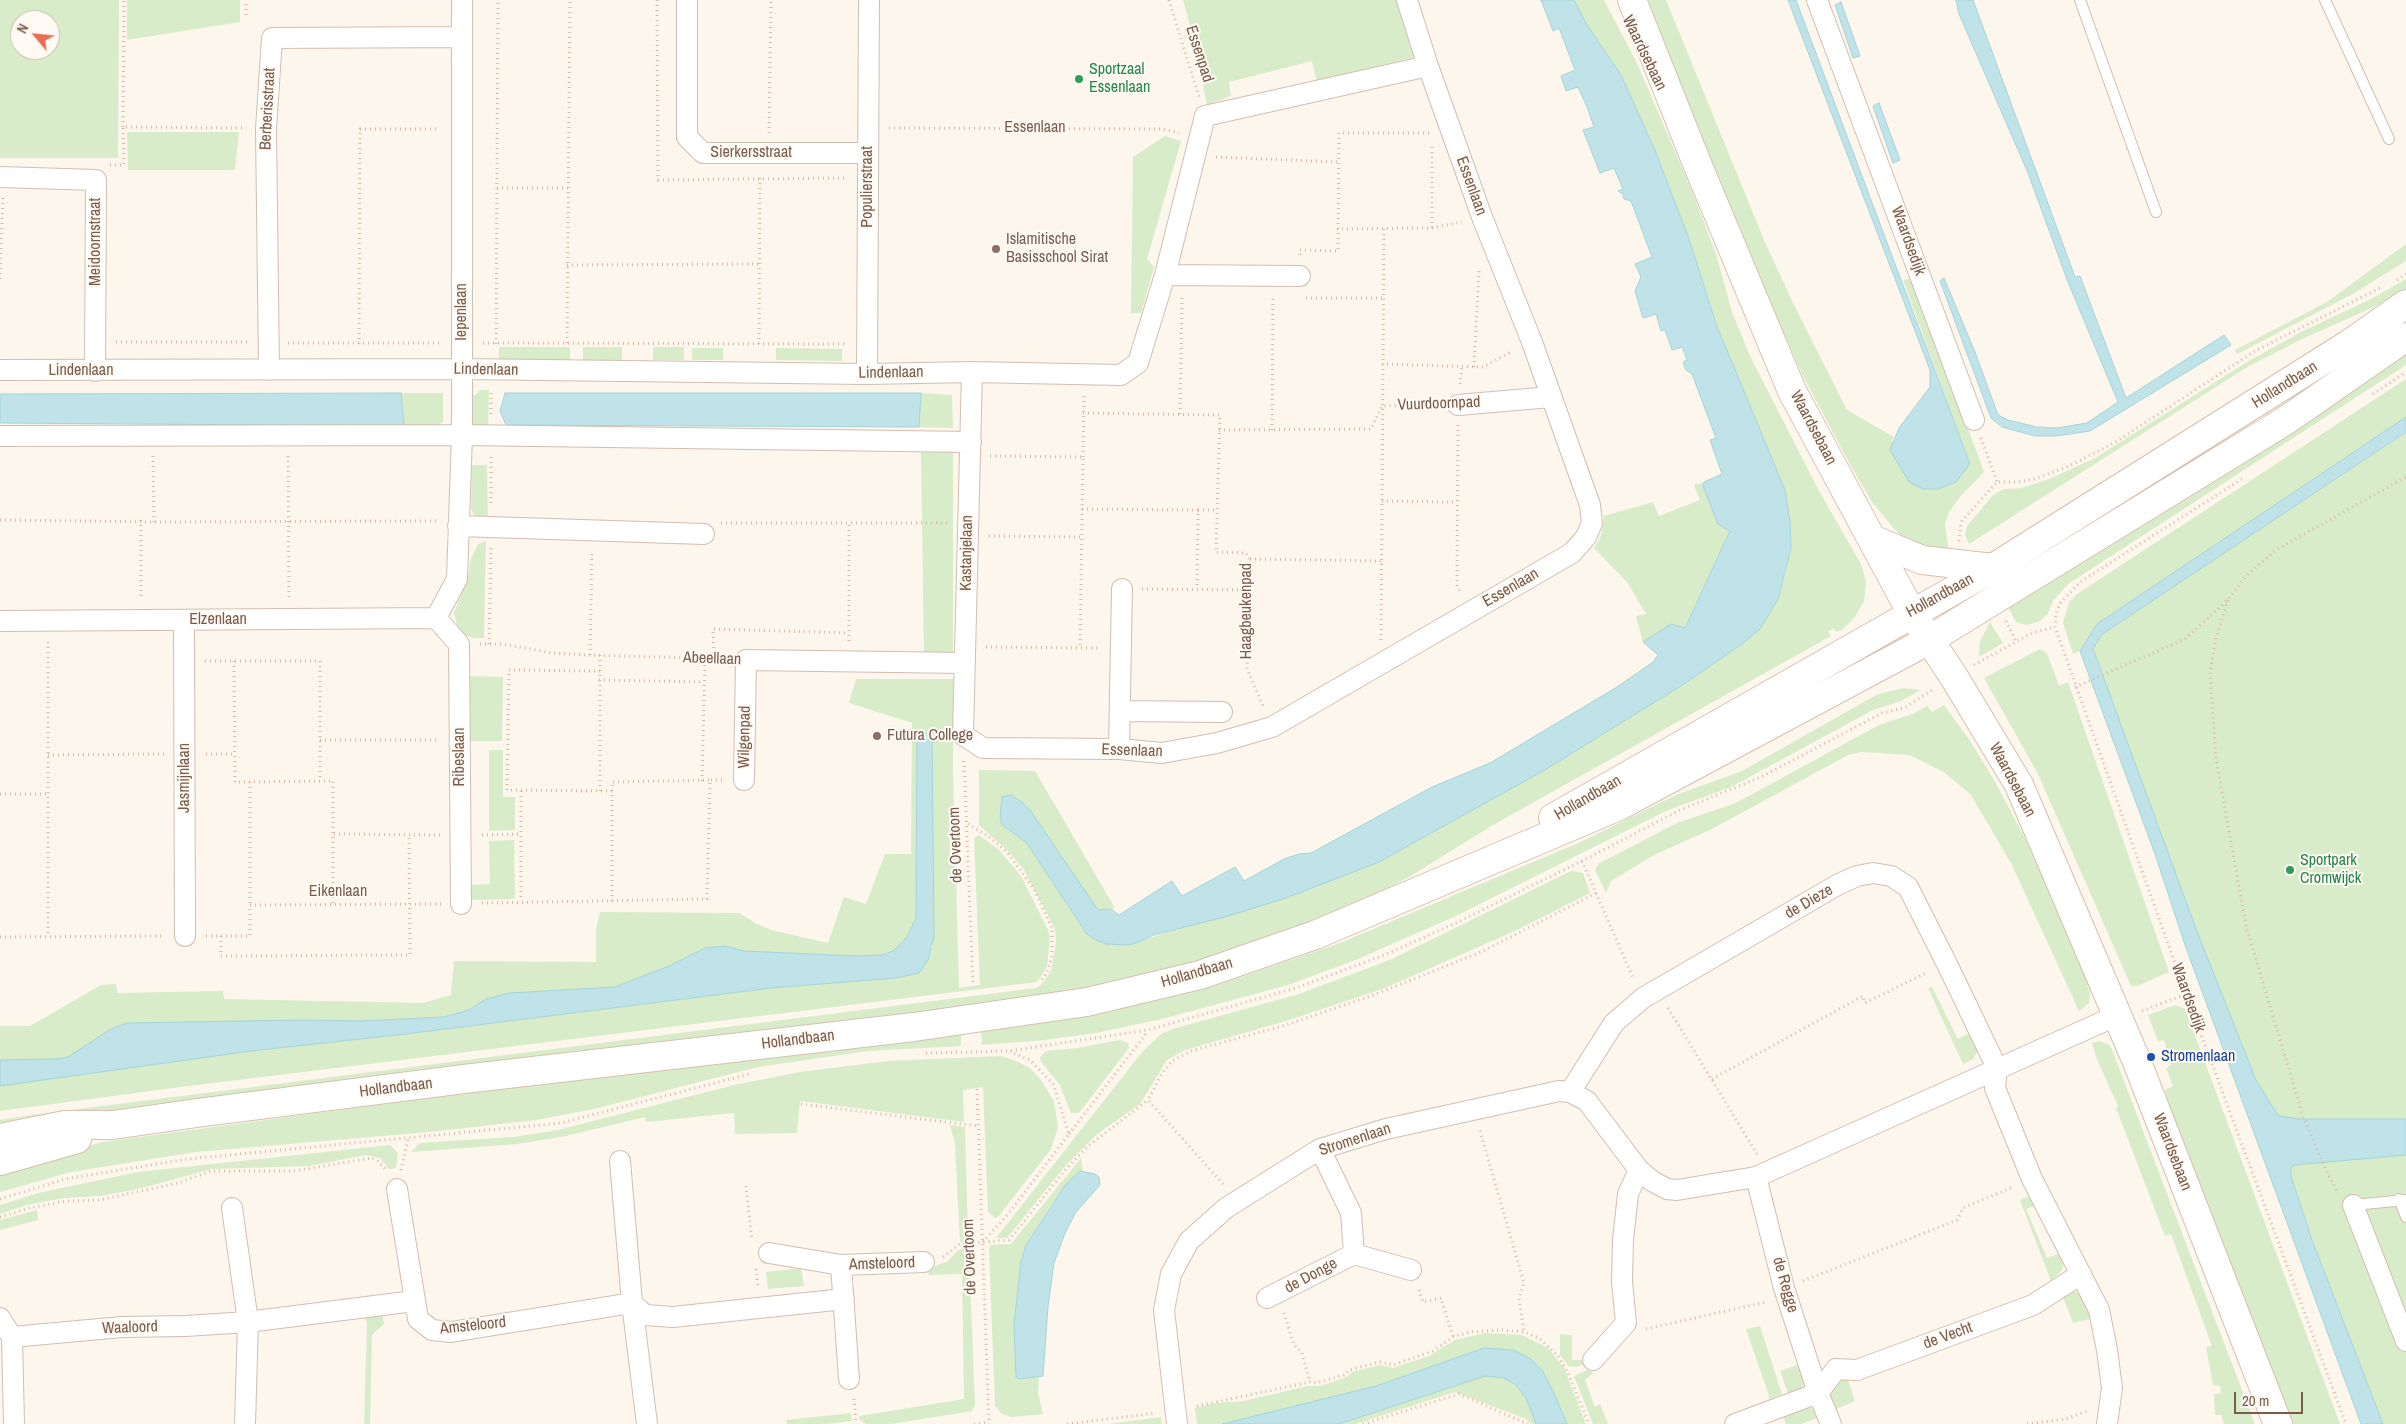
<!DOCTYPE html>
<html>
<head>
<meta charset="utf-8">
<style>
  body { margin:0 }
  #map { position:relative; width:2406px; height:1424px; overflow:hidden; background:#fdf6ec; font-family:"Archivo Narrow",sans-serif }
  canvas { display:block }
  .north { position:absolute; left:10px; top:10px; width:50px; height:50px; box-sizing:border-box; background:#fffaf3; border:1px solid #cabbb1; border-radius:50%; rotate:298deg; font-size:14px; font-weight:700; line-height:20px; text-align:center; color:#7a5c4d }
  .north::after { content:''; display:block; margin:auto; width:18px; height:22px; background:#e76f51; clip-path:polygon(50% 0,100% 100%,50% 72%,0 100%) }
  .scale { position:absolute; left:2234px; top:1392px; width:69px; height:22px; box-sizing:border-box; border:2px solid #7a5c4d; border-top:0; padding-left:6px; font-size:15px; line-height:18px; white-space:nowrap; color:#7a5c4d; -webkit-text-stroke:4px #fffaf3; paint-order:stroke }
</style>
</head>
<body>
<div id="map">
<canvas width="2406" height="1424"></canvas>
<div class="north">N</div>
<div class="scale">20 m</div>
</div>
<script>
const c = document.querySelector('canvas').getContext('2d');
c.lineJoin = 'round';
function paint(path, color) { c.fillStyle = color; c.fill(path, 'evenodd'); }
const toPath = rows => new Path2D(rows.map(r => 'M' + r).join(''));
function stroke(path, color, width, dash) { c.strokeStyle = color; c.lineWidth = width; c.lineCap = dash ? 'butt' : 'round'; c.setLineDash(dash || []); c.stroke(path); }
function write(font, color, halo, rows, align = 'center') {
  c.font = font + ' "Archivo Narrow",sans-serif'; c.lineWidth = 4; c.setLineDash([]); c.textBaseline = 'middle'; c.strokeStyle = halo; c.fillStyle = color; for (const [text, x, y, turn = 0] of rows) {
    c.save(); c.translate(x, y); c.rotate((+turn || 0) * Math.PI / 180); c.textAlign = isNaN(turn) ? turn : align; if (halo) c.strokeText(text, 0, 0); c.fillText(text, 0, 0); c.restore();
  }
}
paint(toPath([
  [0,0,119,0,118,158,0,158],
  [20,20,50,20,50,50,20,50],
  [127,0,240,0,240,22,127,40],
  [1183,0,1401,0,1418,56,1317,82,1312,61,1229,82,1231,96,1207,105,1192,33],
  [1574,0,1604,0,1637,63,1692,191,1716,254,1732,312,1750,356,1818,489,1861,564,1866,581,1864,601,1855,617,1843,629,1836,632,1834,628,1828,631,1831,636,1493,825,1409,877,1352,908,1350,904,1344,906,1347,911,1195,965,1085,990,929,1012,0,1130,0,1120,31,1115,1036,988,1041,985,1051,971,1056,942,1055,929,1024,870,1009,852,979,825,979,770,1035,771,1115,908,1098,910,1022,802,1002,825,1026,842,1087,934,1106,944,1129,945,1379,862,1543,771,1681,686,1742,644,1760,629,1778,599,1785,574,1791,548,1790,522,1785,490,1716,324,1689,239,1654,148,1621,75,1587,25],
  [1647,0,1666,0,1764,240,1793,303,1847,410,1894,437,1892,441,1970,464,1903,280,1913,278,1984,472,1960,497,1949,512,1945,524,1949,552,1909,543,1896,531,1872,502,1851,466,1804,378,1752,263],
  [127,132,239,132,235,170,128,170],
  [1165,136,1181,141,1147,259,1154,267,1141,313,1131,313,1133,157],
  [2406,244,2406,261,2351,295,2237,354,2235,350,2327,302],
  [2406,279,2406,289,2376,306,2302,339,2249,366,1969,544,1965,535,1967,526,1993,495,2004,489,2022,488,2049,479,2095,458,2247,362,2301,332,2373,298],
  [499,347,570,347,570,361,499,361],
  [583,347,622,347,622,360,583,360],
  [653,347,684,347,684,360,653,360],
  [692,348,723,348,723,360,692,360],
  [776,348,842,349,842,361,776,360],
  [2406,354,2406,365,2068,584,2053,601,2047,615,2038,622,2026,625,2016,622,2008,607,2078,565],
  [2406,379,2406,417,2097,624,2080,651,2073,654,2063,623,2069,602,2077,594],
  [481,390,489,390,488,431,473,426,468,418,468,400],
  [401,393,443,393,443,422,435,426,404,426],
  [921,393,952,395,953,428,919,427],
  [2406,432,2406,1424,2383,1424,2312,1240,2291,1176,2291,1167,2198,934,2093,649,2101,635],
  [921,450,953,450,953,658,924,657],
  [472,465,487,465,488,522,475,517,471,509],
  [1704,482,1703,486,1730,531,1684,629,1671,624,1643,642,1636,616,1646,614,1627,582,1594,548,1601,536,1604,516,1653,502,1659,516,1700,500,1694,485],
  [486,541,484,638,473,638,463,634,457,625,454,613,469,573,470,561,478,544],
  [1990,622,2003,643,1979,657,1980,641],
  [2040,649,2047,653,2059,686,2068,682,2169,972,2137,986,2131,986,2038,774,1984,678],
  [469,676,503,677,502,741,468,741],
  [856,679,953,679,953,768,959,988,980,985,974,838,979,835,999,850,1021,876,1048,930,1050,938,1047,967,1037,982,181,1087,0,1111,0,1086,53,1078,251,1051,406,1034,771,988,896,978,933,947,932,739,930,736,917,741,916,918,913,928,902,944,893,951,882,955,856,956,744,951,725,946,705,948,669,966,615,987,486,999,469,1010,444,1017,361,1021,303,1020,90,1045,68,1057,55,1059,0,1060,0,1026,30,1026,101,985,116,984,117,993,223,991,224,999,423,1003,451,995,454,961,596,962,596,929,600,912,739,913,757,924,771,930,828,943,844,897,866,904,885,854,911,854,912,723,849,703],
  [1904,688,1921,690,1901,701,1873,710,1731,787,1666,811,1458,915,1358,959,1288,985,1162,1019,1096,1033,1045,1040,982,1045,981,1030,1105,1012,1163,999,1218,985,1340,943,1583,841,1676,795,1742,771,1878,694],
  [1944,705,1968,738,1993,778,2051,887,2094,982,2087,985,2090,992,2089,1003,2079,1011,2012,865,1971,795,1944,772,1909,755,1861,752,1848,755,1712,829,1654,855,1611,881,1606,893,1595,870,1598,864,1677,823,1736,803,1879,725,1915,713,1927,706,1932,712],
  [489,750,503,750,503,797,515,797,515,830,489,831],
  [514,840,515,899,470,900,469,885,490,884,489,841],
  [1571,871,1583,873,1590,893,1517,930,1385,988,1283,1022,1185,1050,1167,1060,1140,1104,1096,1135,1066,1165,1007,1238,996,1238,1142,1052,1161,1034,1176,1028,1299,994,1392,959],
  [1932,987,1958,1039,1973,1031,1978,1050,1973,1059,1963,1064,1928,988],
  [2175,1005,2185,1009,2340,1424,2290,1424,2178,1139,2165,1090,2173,1086,2166,1068,2171,1065,2164,1040,2158,1041,2148,1015],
  [961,1033,961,1046,868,1051,758,1067,594,1109,536,1120,429,1132,196,1152,71,1172,0,1192,0,1167,103,1142,443,1096],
  [1120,1040,1128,1043,1129,1048,1079,1113,1071,1113,1060,1085,1041,1062,1040,1057,1046,1051,1077,1048],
  [2098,1041,2108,1044,2111,1047,2255,1424,2224,1424,2221,1415,2215,1415,2214,1394,2221,1393,2220,1386,2213,1385,2206,1347,2212,1346,2171,1234,2165,1236,2116,1108,2118,1106,2096,1057,2092,1043],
  [1000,1056,1014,1060,1030,1068,1041,1080,1054,1101,1058,1127,1051,1149,998,1217,995,1218,988,1212,983,1087,963,1090,964,1122,800,1101,797,1133,735,1134,734,1113,646,1122,645,1117,566,1136,517,1144,411,1152,420,1143,513,1137,558,1130,734,1085,800,1072,888,1061],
  [950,1125,965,1127,968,1240,960,1242,955,1144],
  [390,1145,398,1153,396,1168,389,1169,380,1158,366,1155,309,1166,212,1169,142,1188,101,1196,64,1198,27,1205,0,1214,0,1205,38,1193,138,1172],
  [1081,1158,1083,1172,1080,1171,1066,1184,1046,1213,1026,1245,1021,1262,1014,1324,1015,1357,1019,1379,1039,1376,1038,1393,1043,1414,1011,1417,1002,1414,995,1406,989,1249,990,1245,1011,1244],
  [2030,1196,2035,1206,2026,1209,2047,1258,2061,1253,2064,1258,2062,1270,2051,1281,2020,1200],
  [37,1210,38,1220,0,1230,0,1220],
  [969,1248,975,1405,972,1411,891,1424,866,1424,859,1419,859,1416,964,1399,962,1274,928,1275,930,1268,948,1261,958,1250],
  [801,1268,804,1286,768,1289,766,1272],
  [2071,1291,2081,1293,2094,1318,2073,1323,2062,1295],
  [382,1314,384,1324,372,1335,370,1424,364,1424,367,1322,364,1317,365,1315],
  [1760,1326,1782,1394,1770,1399,1746,1329],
  [1485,1333,1522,1335,1548,1348,1564,1368,1586,1424,1567,1424,1554,1393,1542,1370,1531,1359,1484,1348,1376,1386,1222,1424,1197,1424,1195,1408,1215,1403,1244,1401,1307,1386,1320,1386,1347,1377,1352,1372,1380,1365,1393,1368,1429,1356,1455,1340],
  [1560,1334,1572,1335,1572,1360,1588,1360,1588,1363,1575,1367,1568,1366,1560,1355],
  [1800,1364,1804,1380,1803,1385,1801,1390,1789,1396,1780,1371],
  [1589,1369,1593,1373,1585,1380,1595,1407,1600,1404,1608,1424,1593,1424,1574,1376],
  [1846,1375,1855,1401,1834,1410,1828,1388],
  [1485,1376,1504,1378,1516,1385,1526,1398,1536,1424,1531,1424,1526,1419,1455,1392,1356,1424,1339,1424],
  [1807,1407,1815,1410,1820,1417,1801,1424,1786,1424,1782,1414],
  [851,1413,852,1421,828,1424,787,1424,786,1420],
  [1161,1417,1162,1424,1108,1424]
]), '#d8ecc9');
const water = toPath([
  [1541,0,1574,0,1587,25,1621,75,1654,148,1689,239,1716,324,1785,490,1790,522,1791,548,1778,599,1760,629,1742,644,1681,686,1543,771,1379,862,1286,898,1228,916,1154,935,1139,942,1129,945,1106,944,1098,941,1087,934,1026,842,1002,825,1000,818,1002,797,1011,795,1022,802,1030,810,1098,910,1111,909,1119,915,1172,881,1182,896,1235,867,1244,881,1284,859,1299,854,1311,853,1432,787,1490,763,1617,687,1653,662,1658,655,1643,642,1671,624,1685,628,1730,531,1718,524,1703,486,1704,482,1722,474,1710,440,1716,438,1692,374,1686,370,1683,362,1687,360,1682,347,1672,350,1665,330,1661,331,1656,314,1643,318,1635,291,1641,277,1635,264,1652,257,1631,201,1624,199,1623,194,1618,191,1623,189,1614,168,1600,173,1583,130,1594,127,1587,107,1578,87,1566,91,1561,76,1575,70,1559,28,1553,31,1541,0],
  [1788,0,1796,0,1970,464,1956,482,1938,489,1923,489,1909,482,1890,450,1899,428,1930,387,1930,370,1788,0],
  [1956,0,1973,0,2075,277,2080,276,2126,398,2224,335,2231,345,2090,431,2056,436,2035,436,2002,427,1991,418,1940,281,1944,278,1975,352,1998,415,2008,420,2037,427,2057,428,2087,423,2118,402,2068,282,2028,173,1959,14,1956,0],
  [1841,2,1860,56,1853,58,1835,5,1841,2],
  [1879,103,1900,160,1893,163,1873,106,1879,103],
  [401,393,404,426,0,423,0,394,401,393],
  [505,393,921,393,919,427,506,425,500,411,505,393],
  [2406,417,2406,432,2101,635,2093,649,2198,934,2256,1080,2272,1106,2279,1116,2299,1119,2406,1119,2406,1155,2294,1165,2291,1168,2291,1176,2312,1240,2383,1424,2361,1424,2185,945,2155,854,2080,651,2097,624,2406,417],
  [924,731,932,739,934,937,928,960,919,973,896,978,771,988,406,1034,251,1051,0,1086,0,1060,55,1059,68,1057,111,1029,127,1023,303,1020,361,1021,444,1017,469,1010,486,999,510,993,615,987,669,966,705,948,725,946,744,951,856,956,882,955,893,951,907,937,916,918,917,741,924,731],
  [1080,1171,1095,1174,1099,1177,1100,1185,1076,1212,1065,1233,1054,1263,1048,1307,1043,1376,1019,1379,1016,1377,1014,1324,1021,1262,1026,1245,1066,1184,1080,1171],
  [1484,1348,1513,1350,1531,1359,1542,1370,1554,1393,1567,1424,1536,1424,1526,1398,1516,1385,1504,1378,1485,1376,1339,1424,1222,1424,1376,1386,1484,1348]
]);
paint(water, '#bfe3e8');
stroke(water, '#a5d3da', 1);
const lane = toPath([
  [2080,0,2156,212],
  [2325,0,2389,139],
  [2399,1199,2406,1217],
  [2353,1205,2406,1200]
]);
const street = toPath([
  [687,0,687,137,703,153,868,153],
  [1817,0,1974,420],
  [0,177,96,180,95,371],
  [1165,275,1300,276],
  [0,370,462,369,867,374,972,372,1121,375,1138,363,1165,275,1205,116,1428,66],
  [269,370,266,129,272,38,462,37],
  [972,372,963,735,983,748,1119,749,1162,753,1217,743,1272,727,1572,553,1586,537,1592,523,1590,505,1532,342,1482,217,1428,66,1407,0],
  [867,374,869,0],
  [1458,405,1551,397],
  [0,436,462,435,971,442],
  [458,526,704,534],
  [436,618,457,579,462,435,462,0],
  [436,618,459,644,461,904],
  [184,620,185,936],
  [0,621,436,618],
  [1120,711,1222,712],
  [1119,749,1122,589],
  [744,780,746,660,965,663],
  [1570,1092,1614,1023,1643,998,1839,884,1857,876,1873,873,1891,876,1908,887,1947,964,1997,1068,1995,1088,2032,1179,2099,1310,2107,1350,2112,1388,2107,1424],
  [620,1161,632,1303,647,1424],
  [1756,1177,1784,1288,1818,1393],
  [397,1189,418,1319,432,1330,451,1332,632,1303,645,1315,673,1317,844,1299],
  [2353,1205,2406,1341],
  [232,1208,248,1322,245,1424],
  [769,1253,841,1265,924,1262],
  [1354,1254,1411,1270],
  [841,1265,849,1379],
  [1267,1298,1354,1254,1351,1213,1320,1149],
  [0,1318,12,1337,14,1424],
  [12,1337,122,1327,185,1326,248,1322,414,1301],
  [1593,1360,1626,1323,1622,1282,1623,1240,1628,1194,1639,1170],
  [1818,1393,1836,1369,1857,1370,2033,1305,2081,1274],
  [1177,1424,1164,1310,1171,1274,1189,1241,1226,1208,1320,1149,1386,1129,1559,1091,1570,1092,1587,1101,1639,1170,1652,1181,1667,1189,1677,1190,1756,1177,2118,1015],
  [1735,1424,1818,1393,1831,1424]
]);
const secondary = toPath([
  [1632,0,1696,161,1792,391,1911,612,1954,677,2019,785,2137,1062,2278,1424],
  [1872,539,1922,560,1993,568],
  [1553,818,1993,568,2349,344,2406,304],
  [0,1138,65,1125,113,1125,197,1113,464,1079,914,1027,1087,1002,1200,975,1315,935,1619,806,1929,640,2288,419,2406,337],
  [0,1161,77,1139]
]);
stroke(lane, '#d1beb0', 12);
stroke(street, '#d1beb0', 22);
stroke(secondary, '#d6c0b0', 30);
stroke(toPath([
  [657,0,658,180,847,178],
  [1169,0,1199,97],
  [246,15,246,0],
  [123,127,124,0],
  [889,128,1162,129,1179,133],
  [769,133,771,0],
  [1216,157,1338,162],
  [110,165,124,165,123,127,245,128],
  [497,188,568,188],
  [1432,228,1432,144],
  [1337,229,1432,228,1462,222],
  [1300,255,1300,250,1338,251,1339,133,1430,133],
  [567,265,760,264],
  [0,279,3,197],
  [2397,280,2406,274],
  [1306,298,1383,298],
  [116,342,247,342],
  [288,343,442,343],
  [483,343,847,344],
  [567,343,570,0],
  [359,344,360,129,440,129],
  [496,344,498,0],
  [759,344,760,177],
  [1382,364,1483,367,1513,351],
  [1474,367,1479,270],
  [1460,384,1462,366],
  [2373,394,2406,372],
  [1083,413,1220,415,1216,552,1246,553,1250,559,1247,669,1264,708],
  [491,414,491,390],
  [1180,414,1182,298],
  [1458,425,1457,586,1461,593],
  [1219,430,1371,429,1382,406,1437,405],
  [1272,430,1273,295],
  [1981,438,1997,482],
  [153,456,154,522],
  [288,456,289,597],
  [990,456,1083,457,1080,648],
  [491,457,491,506],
  [1083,457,1084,395],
  [2242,479,2080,582,2061,602,2056,613,2055,627,2186,994,2346,1424],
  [1382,501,1457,502],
  [1082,509,1198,510,1197,589],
  [1198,510,1217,510],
  [0,520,154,522,439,521],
  [141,520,141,600],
  [721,523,947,523],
  [989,536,1082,537],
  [1959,541,1961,522,1997,482,2019,482,2034,479,2067,467,2114,443,2255,351,2382,287],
  [1250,559,1381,561],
  [1142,589,1249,590],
  [2228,600,2216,637,2210,674,2216,759,2246,926,2302,1113,2324,1166,2338,1193],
  [2006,621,2016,641],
  [1381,640,1384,228],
  [849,641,849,522],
  [48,642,48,937],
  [480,644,503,644,552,653,590,655,725,659],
  [489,644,491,547],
  [986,647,1100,648],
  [590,655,592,551],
  [600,655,600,791],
  [714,658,713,629,849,633],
  [205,661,320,661,320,781],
  [234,661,235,782,333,781,333,904],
  [1974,665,2032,633,2055,627],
  [600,671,509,670,507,790,612,791],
  [599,680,704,682],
  [2075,687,2185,639,2228,600,2246,576,2276,550,2406,477],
  [320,740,439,740],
  [206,754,235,754],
  [48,755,165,754],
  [964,761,973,984],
  [702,781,705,659],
  [250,782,250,905],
  [521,791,521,901],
  [0,794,48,794],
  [968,824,988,836,1007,852,1034,889,1052,928,1052,956,1047,973,1039,982],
  [334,834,441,835],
  [482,835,521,834],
  [1582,861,1634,980],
  [612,901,612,782,710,780],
  [482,903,707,899,710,780,724,780],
  [206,936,250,936,250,905,441,904],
  [221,936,221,956,410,955,409,835],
  [0,937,164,936],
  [1668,1008,1757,1154],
  [2142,1011,2186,994],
  [926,1053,1009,1051,1148,1030,1296,988,1384,955,1456,923,1582,861,1680,810,1761,777,1882,713,1904,708,1932,690],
  [1712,1079,1863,996,1865,1003,1928,972],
  [977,1089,989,1424],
  [801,1104,978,1126],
  [1480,1131,1524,1283,1519,1298,1524,1332],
  [1069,1134,1148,1031],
  [401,1170,408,1139],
  [1223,1184,1148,1100,1161,1075,1172,1061,1191,1051,1286,1025,1376,994,1481,952,1596,893],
  [746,1186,752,1240],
  [0,1199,65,1179,188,1159,561,1123,749,1074],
  [0,1217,29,1208,66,1201,99,1200,178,1183,211,1171,293,1171,372,1158,377,1160,387,1171],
  [983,1242,1009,1213,1069,1134,1053,1084,1030,1060,1010,1052],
  [943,1257,960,1244,1009,1240,1066,1169,1087,1147,1148,1100],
  [756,1269,758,1288],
  [1803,1281,1957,1220,1963,1208,2013,1187],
  [1419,1290,1423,1302,1441,1298,1453,1337],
  [1284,1313,1294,1345,1302,1353,1310,1382],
  [1646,1329,1766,1302],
  [854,1399,856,1424],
  [1197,1406,1310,1382,1316,1383,1345,1375,1349,1370,1380,1362,1393,1365,1433,1351,1453,1337,1470,1332,1502,1330,1524,1332,1539,1338,1558,1356,1568,1373,1589,1424],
  [974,1424,989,1422],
  [1067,1424,1156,1413],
  [1363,1424,1459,1394,1528,1424],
  [2027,1424,2066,1419,2087,1411]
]), '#d9b8a5', 3, [1, 4]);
stroke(lane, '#fff', 10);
stroke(street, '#fff', 20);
stroke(secondary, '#fff', 28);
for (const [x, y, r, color] of [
  [1079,79,5,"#2e9e5b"],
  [996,249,5,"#8d6e63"],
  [877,736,5,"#8d6e63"],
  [2290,870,5,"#2e9e5b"],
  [2151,1057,5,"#1a4fb4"]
]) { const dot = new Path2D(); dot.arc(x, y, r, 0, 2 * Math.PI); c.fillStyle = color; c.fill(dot); stroke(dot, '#fffaf3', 2); }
write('16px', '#7a5c4d', '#fffaf3', [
  ["Waardsebaan",1644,53,64],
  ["Essenpad",1199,54,72],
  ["Berberisstraat",268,109,-87],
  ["Essenlaan",1035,128],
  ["Sierkersstraat",751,153],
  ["Essenlaan",1471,186,70],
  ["Populierstraat",868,187,-90],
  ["Waardsedijk",1908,241,70],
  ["Meidoornstraat",96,242,-90],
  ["Iepenlaan",462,312,-90],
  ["Lindenlaan",486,370,1],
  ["Lindenlaan",81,371],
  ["Lindenlaan",891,373,-1],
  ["Hollandbaan",2285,385,-32],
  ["Vuurdoornpad",1439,404,-2],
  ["Waardsebaan",1813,428,62],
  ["Kastanjelaan",967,553,-89],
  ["Essenlaan",1511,588,-30],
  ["Hollandbaan",1940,596,-29],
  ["Haagbeukenpad",1247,611,-90],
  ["Elzenlaan",218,620],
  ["Abeellaan",712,659,2],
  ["Wilgenpad",745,737,-89],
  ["Essenlaan",1132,751,2],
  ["Ribeslaan",460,757,-90],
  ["Jasmijnlaan",185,778,-90],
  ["Waardsebaan",2012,780,62],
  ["Hollandbaan",1588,798,-30],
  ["de Overtoom",956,845,-92],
  ["Eikenlaan",338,892],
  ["de Dieze",1809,902,-30],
  ["Hollandbaan",1197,973,-16],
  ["Waardsedijk",2188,998,70],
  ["Hollandbaan",798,1040,-7],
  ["Hollandbaan",396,1088,-7],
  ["Stromenlaan",1355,1140,-18],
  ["Waardsebaan",2172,1152,69],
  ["de Overtoom",970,1257,-92],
  ["Amsteloord",882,1264,-2],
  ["de Donge",1311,1276,-28],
  ["de Regge",1785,1285,74],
  ["Amsteloord",473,1326,-6],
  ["Waaloord",130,1328,-2],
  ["de Vecht",1948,1336,-20]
]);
write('16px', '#27864d', '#fffaf3', [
  ["Sportzaal",1089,70],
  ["Essenlaan",1089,88],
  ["Sportpark",2300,861],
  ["Cromwijck",2300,879]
], 'left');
write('16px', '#785e54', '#fffaf3', [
  ["Islamitische",1006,240],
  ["Basisschool Sirat",1006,258],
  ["Futura College",887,736]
], 'left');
write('16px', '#164399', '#fffaf3', [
  ["Stromenlaan",2161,1057]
], 'left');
</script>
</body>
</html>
